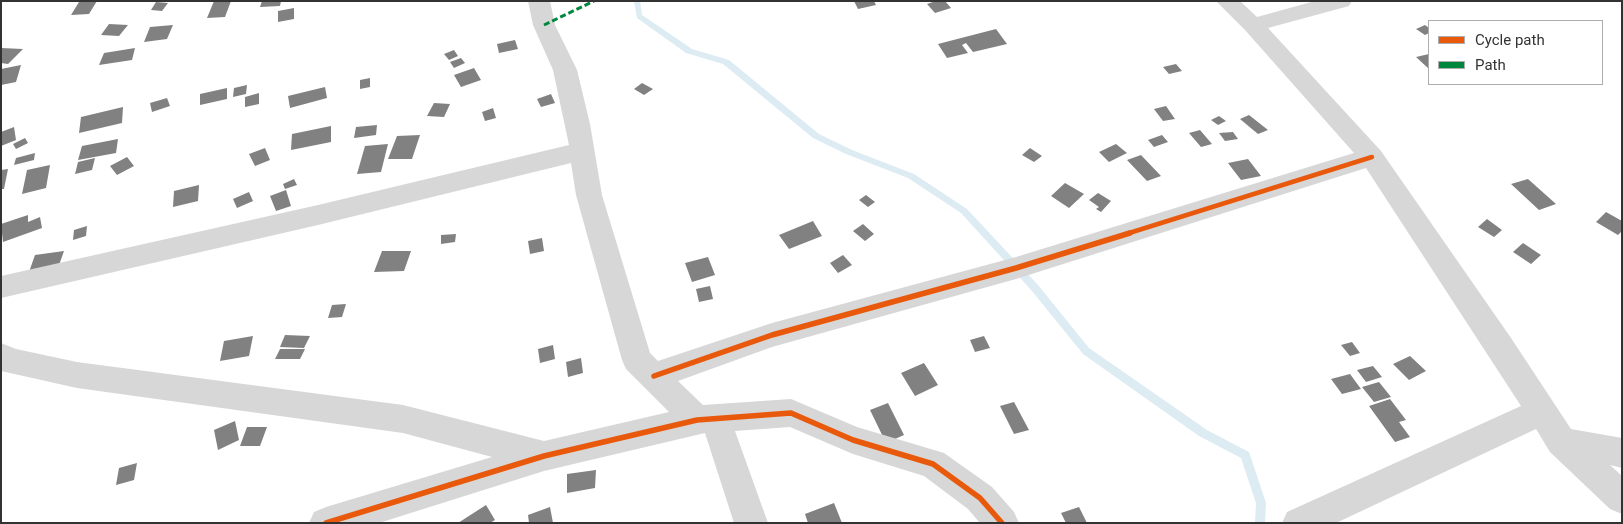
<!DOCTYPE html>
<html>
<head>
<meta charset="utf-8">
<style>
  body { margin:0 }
  #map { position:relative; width:1623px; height:524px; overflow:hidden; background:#fff; font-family:Roboto,sans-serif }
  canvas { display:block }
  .frame { position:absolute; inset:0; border:2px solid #333; pointer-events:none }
  .legend { position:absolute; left:1428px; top:20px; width:175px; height:65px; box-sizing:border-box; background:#fff; border:1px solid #adadad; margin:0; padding:6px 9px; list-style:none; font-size:15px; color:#333 }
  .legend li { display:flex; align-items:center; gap:10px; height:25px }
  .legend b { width:25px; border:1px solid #adadad }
</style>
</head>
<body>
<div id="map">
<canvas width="1623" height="524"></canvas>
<div class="frame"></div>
<ul class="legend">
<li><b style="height:6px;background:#e8590c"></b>Cycle path</li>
<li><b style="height:6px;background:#00873e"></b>Path</li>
</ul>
</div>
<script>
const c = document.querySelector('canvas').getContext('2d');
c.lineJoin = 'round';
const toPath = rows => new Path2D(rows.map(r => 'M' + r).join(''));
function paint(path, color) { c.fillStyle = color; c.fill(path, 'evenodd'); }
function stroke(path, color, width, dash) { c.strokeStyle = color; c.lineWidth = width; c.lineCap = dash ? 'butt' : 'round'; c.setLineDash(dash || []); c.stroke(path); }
paint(toPath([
  [634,1,640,1,642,15,692,49,729,60,819,134,852,150,914,174,967,209,1038,285,1089,348,1207,430,1249,452,1266,503,1265,523,1255,523,1256,503,1241,458,1199,436,1083,354,1032,291,961,213,908,178,846,154,813,138,723,64,686,53,637,18,634,1]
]), '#ddebf3');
paint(toPath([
  [97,1,89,14,71,15,79,2],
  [214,1,231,1,225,17,207,18],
  [262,1,281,1,280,6,260,7],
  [854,1,874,1,876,5,858,9],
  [936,1,945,1,951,8,935,13,927,4],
  [156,2,168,3,162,11,151,10],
  [294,8,294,19,278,22,278,11],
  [109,24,128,25,119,36,101,35],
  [173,25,167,39,144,42,150,27],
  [1425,25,1429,28,1429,33,1425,35,1416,29],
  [996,29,1007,44,973,52,966,43,962,45,968,53,947,58,938,44],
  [515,40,518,49,499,53,497,44],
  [1,48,23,49,8,64,1,63],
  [135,48,132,60,99,65,104,53],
  [454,50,458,56,449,60,444,54],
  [1429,54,1429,69,1416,57],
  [461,58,465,63,454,68,450,62],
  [1176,64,1182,71,1169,74,1163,67],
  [21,65,16,82,1,85,1,69],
  [474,68,481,80,461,87,454,75],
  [370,78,370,87,360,89,360,80],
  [642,83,653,89,644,95,634,89],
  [247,85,246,94,233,97,234,88],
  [325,87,327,98,290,108,288,96],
  [227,88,227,99,200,105,200,94],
  [259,93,259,104,245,107,245,97],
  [551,94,555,103,541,107,537,99],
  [167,98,170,106,152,112,150,103],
  [434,103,450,104,444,117,427,116],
  [1166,106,1175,119,1163,121,1154,109],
  [123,107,122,123,79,133,81,117],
  [493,108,496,118,485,121,482,112],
  [1249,115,1268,130,1258,134,1240,119],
  [1219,116,1226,121,1218,125,1211,120],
  [377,125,376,135,354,138,356,127],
  [331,126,331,142,291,150,292,134],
  [14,127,16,140,1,146,1,132],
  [1200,130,1212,144,1201,147,1189,133],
  [1233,132,1238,139,1225,141,1219,133],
  [420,135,412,159,388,159,397,136],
  [1162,135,1168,142,1154,147,1148,140],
  [25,138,28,143,16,149,13,144],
  [118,139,116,153,78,160,82,146],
  [388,144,381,172,357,174,365,146],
  [1116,144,1127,153,1109,162,1099,152],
  [265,148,270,160,255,166,249,154],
  [1030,148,1042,156,1034,162,1022,155],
  [35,153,34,160,14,165,16,158],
  [1141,155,1161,176,1147,181,1127,160],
  [127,157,134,166,117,175,110,166],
  [95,158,92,170,75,174,78,162],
  [1248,159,1261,176,1241,180,1228,163],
  [50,165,46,188,22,194,27,170],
  [8,169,4,189,1,189,1,170],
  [294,179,297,185,285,189,283,184],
  [1528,179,1556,204,1539,210,1511,184],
  [1065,183,1084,194,1069,208,1051,196],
  [199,185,198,201,173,207,174,191],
  [286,190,291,206,276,211,270,196],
  [249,192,253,201,237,208,233,199],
  [1098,193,1111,201,1101,212,1096,209,1099,207,1089,200],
  [866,195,875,202,868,207,859,200],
  [1606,212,1622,221,1622,231,1618,235,1596,222],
  [28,215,28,222,40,217,42,228,3,242,1,224],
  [1487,219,1502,230,1494,237,1478,227],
  [813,221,822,236,789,249,779,235],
  [863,224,874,234,865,241,853,231],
  [87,226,86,236,73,240,74,230],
  [456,234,455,242,441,244,441,235],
  [542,238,544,251,530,254,528,241],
  [1523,243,1541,255,1531,264,1513,252],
  [64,251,58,268,29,272,35,255],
  [382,251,411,251,404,271,374,272],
  [843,255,852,265,838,273,830,263],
  [708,257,715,275,692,282,685,263],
  [710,286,713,299,699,302,696,289],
  [346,304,342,317,328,318,332,305],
  [285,335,310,336,304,348,280,347],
  [253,336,249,356,220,361,224,341],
  [984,336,990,348,975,352,970,340],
  [1352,342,1360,353,1350,356,1341,345],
  [553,345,555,359,540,363,538,349],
  [280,349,305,349,300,359,275,359],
  [1410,356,1426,371,1409,380,1393,364],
  [581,358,583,373,568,377,566,362],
  [924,363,938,385,915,396,901,373],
  [1373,366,1382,377,1366,382,1357,370],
  [1350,374,1361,389,1342,394,1331,379],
  [1379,382,1391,397,1374,402,1362,387],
  [1390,399,1406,420,1399,422,1410,437,1395,442,1369,406],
  [1014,402,1029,430,1014,434,1000,406],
  [888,403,904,435,886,443,870,410],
  [235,421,239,440,218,450,214,430],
  [247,427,267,427,260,446,240,446],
  [137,463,134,480,116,485,119,468],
  [596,470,595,488,567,493,567,474],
  [834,503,842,523,808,523,805,514],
  [486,505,495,520,490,523,458,523],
  [550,507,553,523,529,523,528,515],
  [1079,507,1087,523,1066,523,1061,513]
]), '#818181');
paint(toPath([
  [528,1,550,1,555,25,577,70,590,124,602,195,650,353,658,361,772,323,1016,257,1354,153,1245,30,1216,1,1240,1,1257,17,1315,1,1352,1,1349,6,1268,28,1381,151,1511,338,1571,429,1622,438,1622,468,1610,465,1622,476,1622,514,1610,509,1550,452,1536,429,1336,523,1282,523,1287,512,1521,406,1366,168,1016,279,772,347,678,381,703,405,791,399,857,427,944,453,992,487,1014,512,1019,523,980,523,968,509,924,476,853,454,790,427,735,431,768,523,734,523,705,433,544,471,379,523,309,523,314,512,326,507,492,457,403,433,77,388,1,371,1,343,16,349,77,362,403,405,544,441,669,412,626,369,622,360,576,195,571,163,318,225,1,298,1,276,318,205,569,145,553,70,533,25,528,1]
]), '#d7d7d7');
stroke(toPath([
  [544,25,594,1]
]), '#00873e', 3, [6, 3]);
stroke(toPath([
  [1126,234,1372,157]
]), '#e8590c', 4.5);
stroke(toPath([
  [654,376,772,335,1016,268,1130,233],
  [326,523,544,456,697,420,791,413,853,440,933,464,980,498,1002,523]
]), '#e8590c', 5.5);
</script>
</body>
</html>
